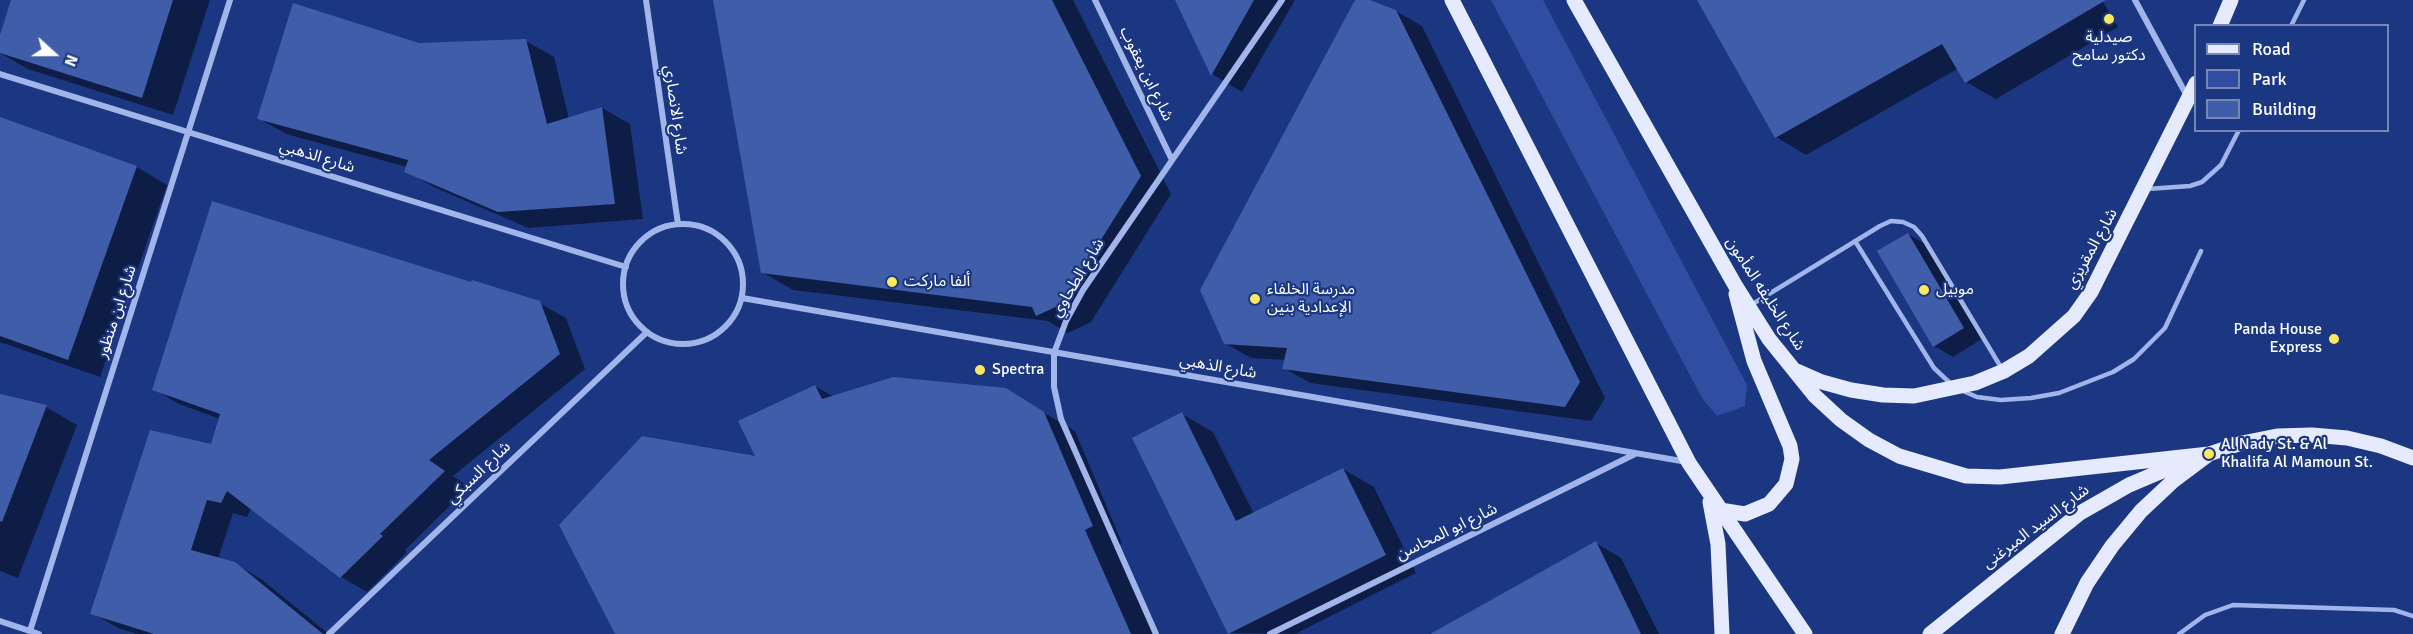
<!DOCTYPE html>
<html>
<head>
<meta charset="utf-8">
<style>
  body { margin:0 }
  #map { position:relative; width:2413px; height:634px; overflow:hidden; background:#1c3782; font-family:Signika,sans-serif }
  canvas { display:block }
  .legend { position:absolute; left:2194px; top:24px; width:195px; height:108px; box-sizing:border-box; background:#1c3782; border:2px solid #7787b4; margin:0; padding:8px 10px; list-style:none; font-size:18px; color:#fff }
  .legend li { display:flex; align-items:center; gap:12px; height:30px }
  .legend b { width:30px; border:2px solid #7787b4 }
  .north { position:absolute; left:24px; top:24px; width:60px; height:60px; -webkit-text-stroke:4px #1c3782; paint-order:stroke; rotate:111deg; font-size:16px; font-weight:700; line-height:24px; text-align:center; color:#fff }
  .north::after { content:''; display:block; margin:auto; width:21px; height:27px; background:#fff; clip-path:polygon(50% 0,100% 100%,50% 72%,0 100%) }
</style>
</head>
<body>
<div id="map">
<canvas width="2413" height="634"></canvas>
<ul class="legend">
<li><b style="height:8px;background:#e5eafe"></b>Road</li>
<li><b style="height:16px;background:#2f4ea1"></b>Park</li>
<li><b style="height:16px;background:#405daa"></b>Building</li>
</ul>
<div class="north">N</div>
</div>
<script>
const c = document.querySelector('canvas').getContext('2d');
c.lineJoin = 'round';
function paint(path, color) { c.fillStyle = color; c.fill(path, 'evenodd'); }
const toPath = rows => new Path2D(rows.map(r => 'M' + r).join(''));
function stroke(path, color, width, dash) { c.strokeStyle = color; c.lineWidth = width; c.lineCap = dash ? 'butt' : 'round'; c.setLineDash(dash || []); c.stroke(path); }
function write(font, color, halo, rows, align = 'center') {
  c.font = font + ' Signika,"Noto Sans Arabic",sans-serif'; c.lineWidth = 4.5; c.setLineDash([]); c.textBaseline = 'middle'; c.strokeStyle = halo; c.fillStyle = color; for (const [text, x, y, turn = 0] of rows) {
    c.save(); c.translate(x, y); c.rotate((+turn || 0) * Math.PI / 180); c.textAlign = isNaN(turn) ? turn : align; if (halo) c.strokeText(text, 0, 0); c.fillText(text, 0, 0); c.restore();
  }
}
paint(toPath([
  [1491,0,1543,0,1747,385,1745,406,1717,416,1702,398]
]), '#2f4ea1');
paint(toPath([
  [13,0,210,0,173,115,28,69,0,53,0,40],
  [716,0,1073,0,1171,194,1091,322,1068,333,1048,321,793,290,762,272],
  [1177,0,1295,0,1242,92,1212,74],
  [1357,0,1365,0,1396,11,1422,26,1605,398,1591,421,1310,383,1284,368,1286,360,1251,358,1225,343],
  [1699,0,2102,0,2118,27,1996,99,1966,82,1959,68,1806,155,1776,137],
  [526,41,554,57,569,119,602,108,630,124,643,219,528,228,434,187,406,171,407,167,286,134,258,118,419,45],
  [0,118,137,167,167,185,100,377,0,342],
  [1908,234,1927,245,1982,339,1953,357,1934,346],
  [472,284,539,303,566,318,585,369,453,476,469,487,405,550,407,552,367,592,341,577,251,508,247,517,233,513,218,559,234,563,261,579,329,634,137,634,118,628,92,613,212,446,220,419,179,404,154,389],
  [815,386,834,397,1036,408,1075,431,1122,543,1114,547,1153,634,617,634],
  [0,396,46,407,77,425,18,578,0,571],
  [1182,414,1213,432,1254,514,1343,469,1374,487,1416,573,1295,634,1230,633],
  [1596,543,1621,558,1659,634,1433,634]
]), '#0007');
paint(toPath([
  [11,0,173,0,142,98,0,53,0,35],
  [713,0,1052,0,1141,176,1060,305,1036,316,1032,307,761,273],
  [1175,0,1254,0,1211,76],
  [1355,0,1370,0,1396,10,1580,382,1565,407,1282,369,1287,348,1224,344,1200,290],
  [1697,0,2106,0,1965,83,1942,44,1775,138],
  [293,3,419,43,526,39,547,124,602,107,615,204,498,212,404,172,408,160,257,119],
  [0,117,137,166,68,360,0,336],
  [212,201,471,282,472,280,540,301,560,354,429,460,445,471,380,534,383,536,340,578,227,491,221,503,207,500,191,550,235,562,323,634,154,634,90,614,150,430,211,444,220,414,152,390],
  [1908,233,1964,328,1933,347,1877,251],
  [893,377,1006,388,1044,412,1093,526,1085,530,1131,634,615,634,559,525,642,436,755,456,738,421,815,385,822,399],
  [0,394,47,405,2,522,0,521],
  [1182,412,1236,521,1343,468,1386,555,1228,634,1132,438],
  [1596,541,1641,634,1430,634,1484,604]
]), '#405daa');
stroke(toPath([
  [2291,26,2304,0],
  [2147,189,2190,186,2202,182,2221,165,2239,130],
  [1855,241,1934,368,1951,384],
  [1751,305,1880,226,1891,221,1903,222,1914,227,1922,236,2002,369],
  [1963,391,1977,397,2001,400,2031,398,2059,393,2113,372,2134,359,2165,328,2201,251],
  [2179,634,2205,615,2233,605,2394,610,2413,616]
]), '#a1b5ea', 4.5);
stroke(toPath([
  [646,0,678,224],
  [1095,0,1172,160],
  [2135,0,2187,96],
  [0,74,626,267],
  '623 284a60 60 0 1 1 120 0a60 60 0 1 1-120 0Z',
  [742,298,1687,462],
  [0,621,39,634],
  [30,631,230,0],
  [329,634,647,332],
  [1156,634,1061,419,1054,387,1054,353,1066,321,1083,290,1282,0],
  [1270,634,1635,454]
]), '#a1b5ea', 6);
stroke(toPath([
  [1452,0,1689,463,1805,634],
  [1574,0,1735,285,1769,339,1815,396,1841,420,1869,440,1899,456,1966,476,2000,477,2209,454],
  [2220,26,2231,0],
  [1797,371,1822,382,1851,390,1883,395,1914,396,1975,383,2004,371,2029,356,2074,316,2091,292,2196,83],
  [1710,502,1718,544,1722,634],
  [1720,510,1745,514,1769,504,1786,484,1792,459,1790,446,1754,361,1736,294],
  [1930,634,2080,513,2129,485,2181,463],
  [2062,634,2087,583,2112,546,2141,511,2173,481,2209,454,2242,443,2277,436,2312,435,2347,438,2381,446,2413,458]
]), '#e5eafe', 15);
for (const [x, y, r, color] of [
  [2109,19,6,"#fbe85e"],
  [892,282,6,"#fbe85e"],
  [1924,290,6,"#fbe85e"],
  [1255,299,6,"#fbe85e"],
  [2334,339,6,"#fbe85e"],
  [980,370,6,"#fbe85e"],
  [2209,454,6,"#fbe85e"]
]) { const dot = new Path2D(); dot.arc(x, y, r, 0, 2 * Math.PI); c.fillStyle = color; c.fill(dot); stroke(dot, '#1c3782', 2); }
write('16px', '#fff', '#1c3782', [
  ["صيدلية",2109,38,"center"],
  ["دكتور سامح",2109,56,"center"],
  ["ألفا ماركت",904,282],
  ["مدرسة الخلفاء",1267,290],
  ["الإعدادية بنين",1267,308],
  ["موبيل",1936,290],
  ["Panda House",2322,330,"right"],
  ["Express",2322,348,"right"],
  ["Spectra",992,370],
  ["Al Nady St. & Al",2221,445],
  ["Khalifa Al Mamoun St.",2221,463]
], 'left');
write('16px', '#fff', '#1c3782', [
  ["شارع ابن يعقوب",1146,74,64],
  ["شارع الانصاري",675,110,82],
  ["شارع الذهبي",317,157,17],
  ["شارع المقريزي",2092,249,-61],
  ["شارع الطحاوي",1078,278,-59],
  ["شارع الخليفه المأمون",1765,294,57],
  ["شارع ابن منظور",117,312,-72],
  ["شارع الذهبي",1218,367,10],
  ["شارع السبكي",479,473,-44],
  ["شارع السيد الميرغنى",2036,527,-37],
  ["شارع ابو المحاسن",1447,532,-26]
]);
</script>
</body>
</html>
